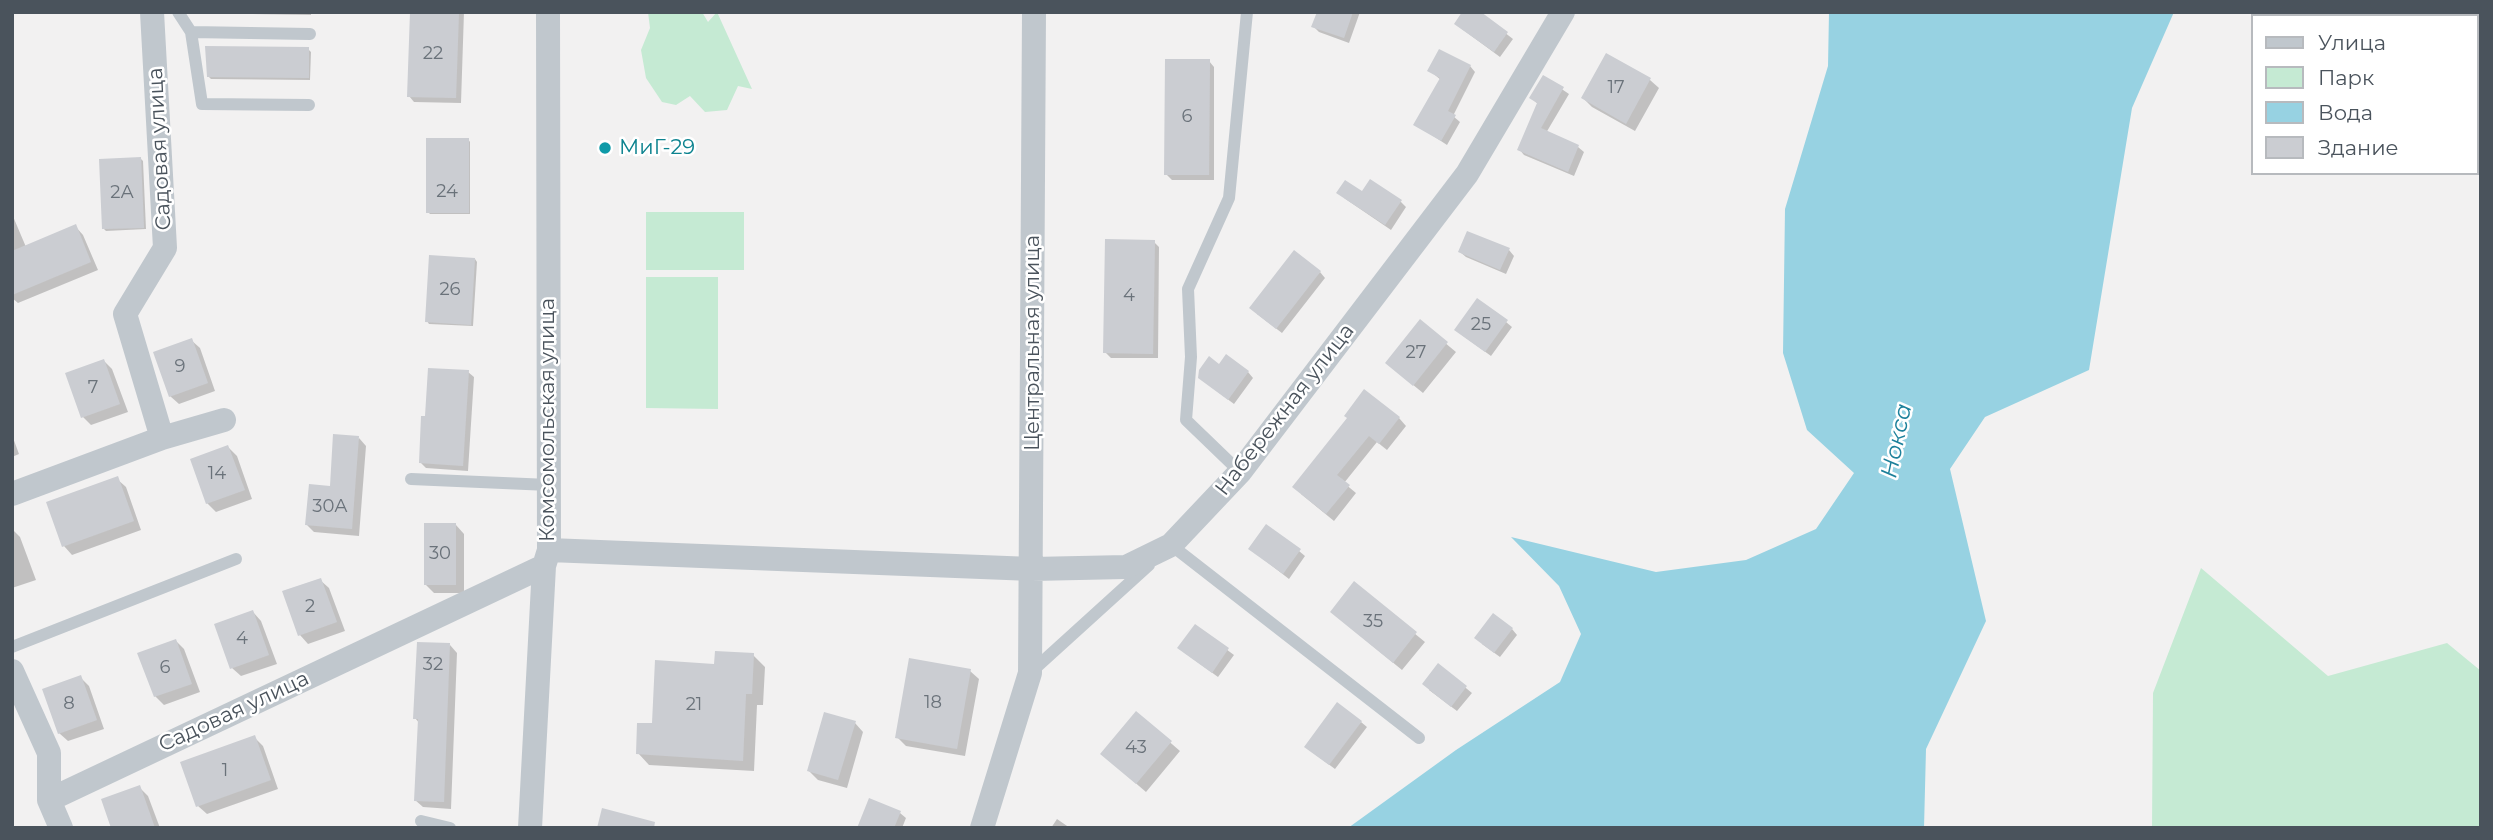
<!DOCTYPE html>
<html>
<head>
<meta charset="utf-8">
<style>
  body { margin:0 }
  #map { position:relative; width:2493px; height:840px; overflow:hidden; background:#f2f1f1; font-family:Montserrat,sans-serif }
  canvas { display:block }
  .frame { position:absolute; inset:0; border:14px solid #4a535c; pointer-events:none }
  .legend { position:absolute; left:2251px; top:14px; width:228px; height:161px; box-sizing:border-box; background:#fff; border:2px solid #b7babe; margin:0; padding:9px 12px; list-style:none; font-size:21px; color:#4a535c }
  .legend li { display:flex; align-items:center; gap:14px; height:35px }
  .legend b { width:35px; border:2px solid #b7babe }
</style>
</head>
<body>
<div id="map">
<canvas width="2493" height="840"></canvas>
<div class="frame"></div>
<ul class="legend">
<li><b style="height:9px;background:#c0c7cd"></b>Улица</li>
<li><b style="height:19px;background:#c5ead3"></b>Парк</li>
<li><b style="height:19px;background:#97d2e2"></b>Вода</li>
<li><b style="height:19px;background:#cbcdd2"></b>Здание</li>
</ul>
</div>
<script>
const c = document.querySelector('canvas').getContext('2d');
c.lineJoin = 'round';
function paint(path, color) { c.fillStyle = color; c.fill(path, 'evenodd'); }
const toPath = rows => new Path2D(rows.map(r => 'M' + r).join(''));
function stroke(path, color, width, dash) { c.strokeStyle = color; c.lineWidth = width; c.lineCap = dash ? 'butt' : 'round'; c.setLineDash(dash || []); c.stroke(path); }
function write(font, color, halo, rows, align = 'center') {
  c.font = font + ' Montserrat,sans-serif'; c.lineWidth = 5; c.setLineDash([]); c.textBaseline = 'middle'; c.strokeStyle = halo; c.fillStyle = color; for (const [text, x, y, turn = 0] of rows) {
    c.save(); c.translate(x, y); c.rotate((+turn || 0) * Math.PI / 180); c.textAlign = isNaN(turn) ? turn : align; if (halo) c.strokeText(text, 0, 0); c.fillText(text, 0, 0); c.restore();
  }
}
paint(toPath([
  [648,12,702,12,708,22,717,12,752,89,738,86,727,110,705,112,690,96,676,105,662,102,646,78,641,50,650,28],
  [646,212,744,212,744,270,646,270],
  [646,277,718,277,718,409,646,408],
  [2201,568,2328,676,2447,643,2481,671,2481,828,2152,828,2153,693]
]), '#c5ead3');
paint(toPath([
  [1829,12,2174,12,2132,108,2089,370,1985,417,1950,469,1986,621,1926,749,1924,828,1348,828,1456,750,1560,682,1581,634,1559,586,1511,537,1656,572,1746,560,1816,529,1854,473,1807,430,1783,353,1785,209,1828,66]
]), '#97d2e2');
paint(toPath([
  [191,12,311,12,311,15,192,13],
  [412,12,464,12,461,103,414,102,409,96],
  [1173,12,1216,12,1216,14],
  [1318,12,1360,12,1349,43,1319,32,1313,26],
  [1478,12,1513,39,1500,57,1462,29],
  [308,49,311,52,310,80,211,79,208,76],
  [1607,55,1650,80,1659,88,1635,131,1592,107,1583,98],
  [1209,61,1214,67,1214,180,1172,180,1166,174],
  [1470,66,1475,72,1453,116,1460,122,1447,145,1415,124,1441,80,1430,71],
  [1544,77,1569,94,1546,133,1578,147,1584,152,1574,176,1524,155,1519,149,1538,104,1531,98],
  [468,139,470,142,470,214,430,214,428,212],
  [141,159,143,161,146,229,106,231,104,229],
  [1344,198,1401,202,1406,207,1391,230],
  [12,214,26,247,75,226,83,235,98,270,18,303,12,298],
  [1154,242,1159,247,1158,358,1111,358,1105,352],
  [1509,250,1514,256,1506,274,1466,257,1460,252],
  [475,259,477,262,473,326,429,324,427,321],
  [1320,272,1325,278,1282,333,1257,314],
  [1420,322,1456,352,1423,393,1396,371],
  [1506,322,1512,327,1491,356,1462,335],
  [191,340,200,348,215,391,179,404,170,396],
  [104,361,112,369,128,412,91,425,83,417],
  [468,372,474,377,468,471,426,468,421,463,426,418],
  [1248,372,1253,378,1234,404,1206,383],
  [1399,418,1406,426,1387,450,1377,442,1344,483,1356,493,1334,521,1301,494,1349,419],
  [12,435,19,454,12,457],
  [359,438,366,446,359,536,314,532,307,525,331,488],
  [228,447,237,456,252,499,216,512,207,503],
  [117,479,126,487,141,530,72,555,64,546],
  [456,525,464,534,464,593,434,593,426,585],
  [12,529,20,537,36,580,12,588],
  [1250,549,1299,551,1305,556,1289,579],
  [320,580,329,588,345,631,308,644,300,635,284,592],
  [1354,584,1425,642,1402,670,1341,620],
  [253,612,261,621,277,664,241,676,232,668],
  [1195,626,1234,655,1218,677,1185,653],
  [1512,629,1517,635,1500,657,1482,644],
  [176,641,184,649,200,692,164,705,155,696],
  [450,645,457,653,451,809,423,807,415,800,420,724,415,718],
  [753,655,765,667,763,705,757,705,754,771,649,765,638,753,716,665],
  [1439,666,1472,693,1457,711,1429,690],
  [970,671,979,679,965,756,906,746,897,737],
  [80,677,89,686,104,729,68,741,59,733],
  [1136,713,1180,751,1146,792,1111,762],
  [1361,722,1367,727,1335,769,1312,752],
  [855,723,863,732,847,788,818,780,809,771],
  [254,737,263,746,278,789,207,814,198,806],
  [139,787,148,796,160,828,113,828],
  [900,813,906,818,902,828,862,828],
  [1057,819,1070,828,1051,828]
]), '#0003');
paint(toPath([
  [410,12,459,12,456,98,407,97],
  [1317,12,1353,12,1344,38,1311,27],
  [1462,12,1481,12,1508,32,1494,52,1454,24],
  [205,46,309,47,309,78,207,77],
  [1439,49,1471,65,1448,111,1456,115,1441,141,1413,125,1440,78,1427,71],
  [1606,53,1651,78,1626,124,1581,98],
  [1165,59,1210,59,1209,175,1164,175],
  [1543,75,1564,87,1541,128,1579,145,1568,172,1517,150,1537,103,1529,98],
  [426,138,469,138,469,213,426,213],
  [141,157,144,228,102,229,99,159],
  [1370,179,1402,200,1385,225,1336,193,1345,180,1362,191],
  [76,224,91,262,12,295,12,251],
  [1467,231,1510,248,1500,270,1458,252],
  [1105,239,1155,240,1153,354,1103,353],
  [1294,250,1321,271,1276,329,1249,308],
  [429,255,475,258,471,325,425,322],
  [1477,298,1508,320,1485,352,1454,330],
  [1420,319,1448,342,1413,386,1385,363],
  [192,338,208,383,169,397,153,352],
  [1226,354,1249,371,1228,400,1198,378,1199,370,1209,356,1219,364],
  [104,359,120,404,81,418,65,373],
  [428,368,469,370,463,466,419,463,421,416,425,416],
  [1364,389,1400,417,1379,444,1369,436,1337,475,1350,485,1326,514,1292,487,1347,418,1344,416],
  [333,434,359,436,352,529,305,525,309,484,330,486],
  [228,445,245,490,206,504,190,459],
  [118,476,134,521,62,547,46,502],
  [424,523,456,523,456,585,424,585],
  [1266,524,1301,549,1283,574,1248,549],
  [321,578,337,622,298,636,282,591],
  [1354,581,1417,632,1393,663,1330,612],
  [253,610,269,655,230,669,214,624],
  [1493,613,1513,628,1494,653,1474,638],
  [1195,624,1229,648,1212,673,1177,648],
  [176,639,192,684,154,697,137,653],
  [417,642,450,643,444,802,414,801,418,719,413,719],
  [715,651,754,653,752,694,746,694,743,761,636,754,637,723,652,723,655,660,714,664],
  [909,658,971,669,957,749,895,738],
  [1438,663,1467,686,1451,707,1422,684],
  [81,675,97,720,58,734,42,689],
  [1337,702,1362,721,1329,765,1304,747],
  [1136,711,1172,741,1136,784,1100,754],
  [824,712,856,721,838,780,807,771],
  [255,735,271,780,196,807,180,762],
  [140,785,155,828,111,828,101,799],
  [869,798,901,811,894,828,857,828],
  [602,808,655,822,654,828,597,828]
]), '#cbcdd2');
stroke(toPath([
  [178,12,191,32,202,104,309,105],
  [191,32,310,34],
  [1240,472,1186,420,1191,357,1188,289,1229,198,1247,12],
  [411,479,549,485],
  [1168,548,1171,545,1419,738],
  [12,647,236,559],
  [1030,673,1149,565],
  [421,821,450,828]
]), '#c0c7cd', 12);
stroke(toPath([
  [152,12,165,248,125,314,162,438],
  [12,494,162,438,224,420],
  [549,550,1032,569,1126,567,1171,545,1240,472,1467,174,1563,12],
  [12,671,49,753,49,800,61,828],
  [49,800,544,566],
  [530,828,544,566,549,550,548,12],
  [982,828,1030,673,1034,12]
]), '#c0c7cd', 24);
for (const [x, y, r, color] of [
  [605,148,7,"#0f9aa8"]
]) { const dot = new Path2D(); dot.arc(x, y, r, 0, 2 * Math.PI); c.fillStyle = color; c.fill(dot); stroke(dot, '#fff', 2.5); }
write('18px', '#6a727a', null, [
  ["22",433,54],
  ["17",1616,88],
  ["6",1187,117],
  ["24",447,192],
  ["2А",122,193],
  ["26",450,290],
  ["4",1129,296],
  ["25",1481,325],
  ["27",1416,353],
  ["9",180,367],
  ["7",93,388],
  ["14",217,474],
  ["30А",330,507],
  ["30",440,554],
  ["2",310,607],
  ["35",1373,622],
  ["4",242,639],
  ["32",433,665],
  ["6",165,668],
  ["18",933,703],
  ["8",69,704],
  ["21",694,705],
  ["43",1136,748],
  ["1",225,771]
]);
write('21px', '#0d838f', '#fff', [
  ["МиГ-29",619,148]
], 'left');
write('21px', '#4a535c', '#fff', [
  ["Садовая улица",160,149,-93],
  ["Центральная улица",1033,343,-90],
  ["Набережная улица",1285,410,-52],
  ["Комсомольская улица",548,420,-90],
  ["Садовая улица",234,712,-25]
]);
write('italic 23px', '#1d819b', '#fff', [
  ["Нокса",1897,441,-78]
]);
</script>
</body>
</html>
